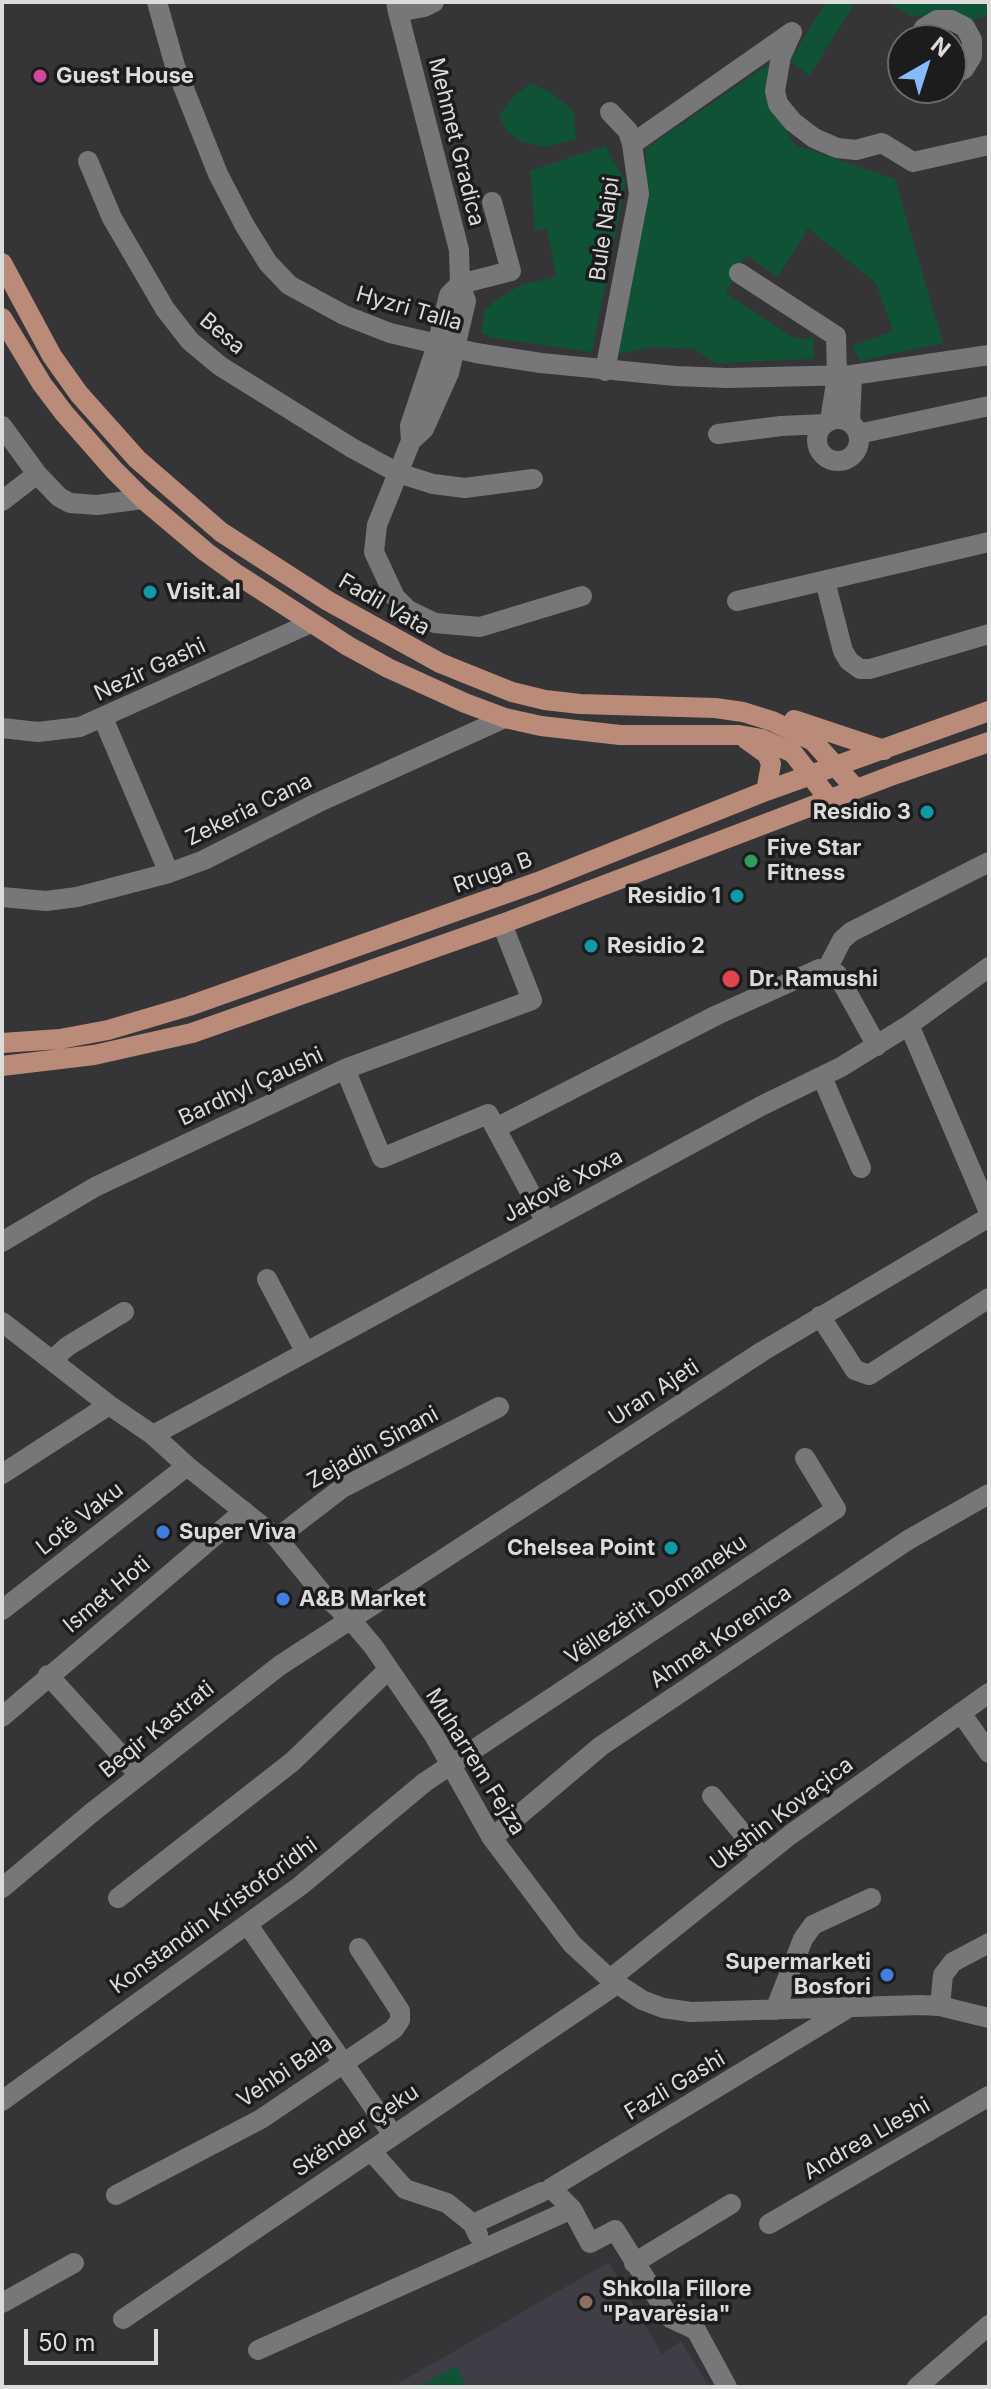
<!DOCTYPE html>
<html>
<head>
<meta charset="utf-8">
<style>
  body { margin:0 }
  #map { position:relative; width:991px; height:2389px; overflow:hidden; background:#353437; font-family:Inter,sans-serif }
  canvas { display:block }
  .frame { position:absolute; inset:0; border:4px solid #dcdcdd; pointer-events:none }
  .north { position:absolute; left:887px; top:24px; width:80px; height:80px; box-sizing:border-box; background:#1c1c1d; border:2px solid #69696a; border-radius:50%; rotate:39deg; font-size:22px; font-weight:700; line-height:32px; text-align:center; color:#dcdcdd }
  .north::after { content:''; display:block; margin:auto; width:28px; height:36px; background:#85bbfb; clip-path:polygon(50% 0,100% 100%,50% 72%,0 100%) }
  .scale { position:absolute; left:24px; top:2329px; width:134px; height:36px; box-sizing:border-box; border:4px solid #dcdcdd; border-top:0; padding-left:10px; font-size:24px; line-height:28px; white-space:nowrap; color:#dcdcdd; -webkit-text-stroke:6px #1c1c1d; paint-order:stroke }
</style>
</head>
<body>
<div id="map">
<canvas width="991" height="2389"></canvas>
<div class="frame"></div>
<div class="north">N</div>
<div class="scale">50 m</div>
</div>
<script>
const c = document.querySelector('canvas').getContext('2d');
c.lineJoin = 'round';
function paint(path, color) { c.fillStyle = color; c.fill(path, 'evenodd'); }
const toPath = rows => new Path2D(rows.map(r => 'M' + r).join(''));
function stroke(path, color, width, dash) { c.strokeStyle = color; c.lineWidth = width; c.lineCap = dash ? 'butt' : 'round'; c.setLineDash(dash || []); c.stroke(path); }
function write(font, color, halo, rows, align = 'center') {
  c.font = font + ' Inter,sans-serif'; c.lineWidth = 7; c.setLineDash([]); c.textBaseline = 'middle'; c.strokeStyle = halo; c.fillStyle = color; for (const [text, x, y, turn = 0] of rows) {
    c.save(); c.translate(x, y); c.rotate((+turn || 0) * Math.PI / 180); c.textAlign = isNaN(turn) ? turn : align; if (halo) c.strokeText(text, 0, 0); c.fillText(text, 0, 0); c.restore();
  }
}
paint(toPath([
  [609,2262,662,2354,681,2341,709,2387,392,2387]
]), '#3f3d45');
paint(toPath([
  [826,2,856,2,809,76,790,60],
  [887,2,989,2,989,15,975,20,912,16],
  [781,56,766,98,795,145,895,179,943,343,860,361,852,346,893,331,876,283,808,228,778,277,746,255,726,293,796,339,813,338,814,359,715,363,695,349,653,347,619,354,646,207,646,148],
  [531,83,552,93,574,112,576,139,546,147,521,141,507,131,499,116,516,94],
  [605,146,626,182,592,352,493,338,481,333,484,311,495,301,521,285,556,277,547,228,535,231,530,171],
  [456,2366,467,2387,418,2387]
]), '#105235');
stroke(toPath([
  [157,2,175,66,218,174,245,226,268,263,289,285,344,315,390,333,476,353,541,363,675,376,727,378,852,375,989,355],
  [396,2,398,12,424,7,434,2],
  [398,12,459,250,460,284,466,301,449,373,424,429,411,441],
  [792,32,781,56,775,91,778,104,793,122,814,138,837,148,856,150,882,143,913,162,989,145],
  [917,40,924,28,937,20,951,20,965,27,972,40,972,56,964,69,951,76],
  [610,112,628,131,632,144],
  [88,161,112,218,165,309,190,341,220,366,352,448,398,473,433,484,465,488,533,479],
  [492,202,511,271,460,284,449,295,437,345,410,426,411,441,377,525,374,552,395,597,408,610,435,623,480,627,582,596],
  [739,273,836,336,837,376,830,421],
  [605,371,639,194,632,144,792,32],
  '817 440a21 21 0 1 1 42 0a21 21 0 1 1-42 0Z',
  [850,423,852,375],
  [2,426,37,474,59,497,70,503,97,505,143,499],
  [718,434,781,426,825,424],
  [858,434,989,406],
  [2,501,37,474],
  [825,581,843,651,849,661,860,669,870,669,989,634],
  [737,601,989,542],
  [103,718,169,873],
  [2,728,38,732,80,727,311,623],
  [2,897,46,901,77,897,169,873,204,860,317,803,505,718],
  [827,969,842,940,851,932,989,862],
  [909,1025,989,1212],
  [345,1069,382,1158,488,1114,546,1222],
  [822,1077,861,1168],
  [496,1128,717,1015,819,969,827,969,837,974,877,1046],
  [2,1242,95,1187,345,1069,532,1000,502,924],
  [267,1279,305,1351],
  [820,1316,855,1370,869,1375,989,1298],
  [2,1322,109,1405,153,1435,187,1466,277,1538,322,1593,351,1620,373,1646,434,1735,492,1838,572,1944,610,1979,642,2000,663,2008,691,2012,920,2005,940,2006,989,2018],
  [52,1360,68,1346,124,1312],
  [153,1435,761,1106,841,1067,909,1025,989,967],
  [2,1474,109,1405],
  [277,1538,342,1488,499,1407],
  [2,1610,187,1466],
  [48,1675,139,1775],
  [961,1713,989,1753],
  [2,1717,244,1511],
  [712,1796,762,1857],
  [492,1838,601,1746,908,1540,989,1494],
  [2,1888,95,1810,279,1666,763,1351,989,1217],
  [118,1898,292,1762,388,1670],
  [248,1925,393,2135],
  [610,1979,790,1835,989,1693],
  [940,2006,943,1975,953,1962,989,1943],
  [775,2010,803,1939,813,1925,871,1898],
  [2,2101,300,1886,425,1782,836,1509,805,1458],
  [371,2151,405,2189,447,2203,473,2224],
  [116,2195,261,2119,394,2029,400,2020,400,2011,359,1948],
  [572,2209,590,2243,615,2230,670,2318,696,2330,727,2387],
  [769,2224,989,2096],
  [478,2235,473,2224,542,2192],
  [634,2263,731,2204],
  [2,2303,74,2263],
  [123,2319,617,1984],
  [258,2350,572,2209,551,2188,845,2010],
  [917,2387,989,2325]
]), '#77777a', 20);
stroke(toPath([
  [2,263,52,356,79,394,137,459,221,532,328,601,440,663,512,692,545,700,580,704,715,708,743,712,772,721,813,741,856,789],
  [2,318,42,384,64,413,114,470,143,499,206,552,238,575,348,646,388,668,465,703,505,718,541,726,620,735,739,735,762,739,793,753,829,799],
  [794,720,884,750],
  [746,739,767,754,771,764,766,791],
  [2,1043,60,1039,108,1030,189,1006,538,882,766,791,989,711],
  [2,1066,94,1055,192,1033,502,924,896,774,989,742]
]), '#ba8b79', 20);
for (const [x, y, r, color] of [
  [40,76,8,"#d1479c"],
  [150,592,8,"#0f9aa8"],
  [927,812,8,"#0f9aa8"],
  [751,861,8,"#2e9e5b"],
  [737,896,8,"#0f9aa8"],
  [591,946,8,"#0f9aa8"],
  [731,979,10,"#e0444e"],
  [163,1532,8,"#3f7fe0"],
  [671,1548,8,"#0f9aa8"],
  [283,1599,8,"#3f7fe0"],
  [887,1975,8,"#3f7fe0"],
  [586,2302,8,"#8d6e63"]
]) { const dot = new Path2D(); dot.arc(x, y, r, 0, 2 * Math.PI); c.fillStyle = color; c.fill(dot); stroke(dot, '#1c1c1d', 3); }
write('bold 22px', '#dcdcdd', '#1c1c1d', [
  ["Guest House",56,76],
  ["Visit.al",166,592],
  ["Residio 3",911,812,"right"],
  ["Five Star",767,848],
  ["Fitness",767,873],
  ["Residio 1",721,896,"right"],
  ["Residio 2",607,946],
  ["Dr. Ramushi",749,979],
  ["Super Viva",179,1532],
  ["Chelsea Point",655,1548,"right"],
  ["A&B Market",299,1599],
  ["Supermarketi",871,1962,"right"],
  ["Bosfori",871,1987,"right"],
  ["Shkolla Fillore",602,2289],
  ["\"Pavarësia\"",602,2314]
], 'left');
write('22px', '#dcdcdd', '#1c1c1d', [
  ["Mehmet Gradica",456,142,76],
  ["Bule Naipi",605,229,-82],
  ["Hyzri Talla",409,309,16],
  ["Besa",222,334,40],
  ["Fadil Vata",384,605,30],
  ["Nezir Gashi",150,670,-25],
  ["Zekeria Cana",249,810,-26],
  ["Rruga B",493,873,-20],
  ["Bardhyl Çaushi",251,1087,-25],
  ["Jakovë Xoxa",563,1186,-28],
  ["Uran Ajeti",654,1393,-33],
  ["Zejadin Sinani",373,1448,-29],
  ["Lotë Vaku",80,1519,-38],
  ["Ismet Hoti",107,1595,-40],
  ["Vëllezërit Domaneku",656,1600,-34],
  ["Ahmet Korenica",721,1637,-34],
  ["Beqir Kastrati",157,1730,-39],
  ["Muharrem Fejza",475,1762,58],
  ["Ukshin Kovaçica",782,1814,-37],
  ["Konstandin Kristoforidhi",214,1916,-36],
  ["Vehbi Bala",285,2072,-34],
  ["Fazli Gashi",675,2086,-31],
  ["Skënder Çeku",356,2131,-34],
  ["Andrea Lleshi",867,2139,-30]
]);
</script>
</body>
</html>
